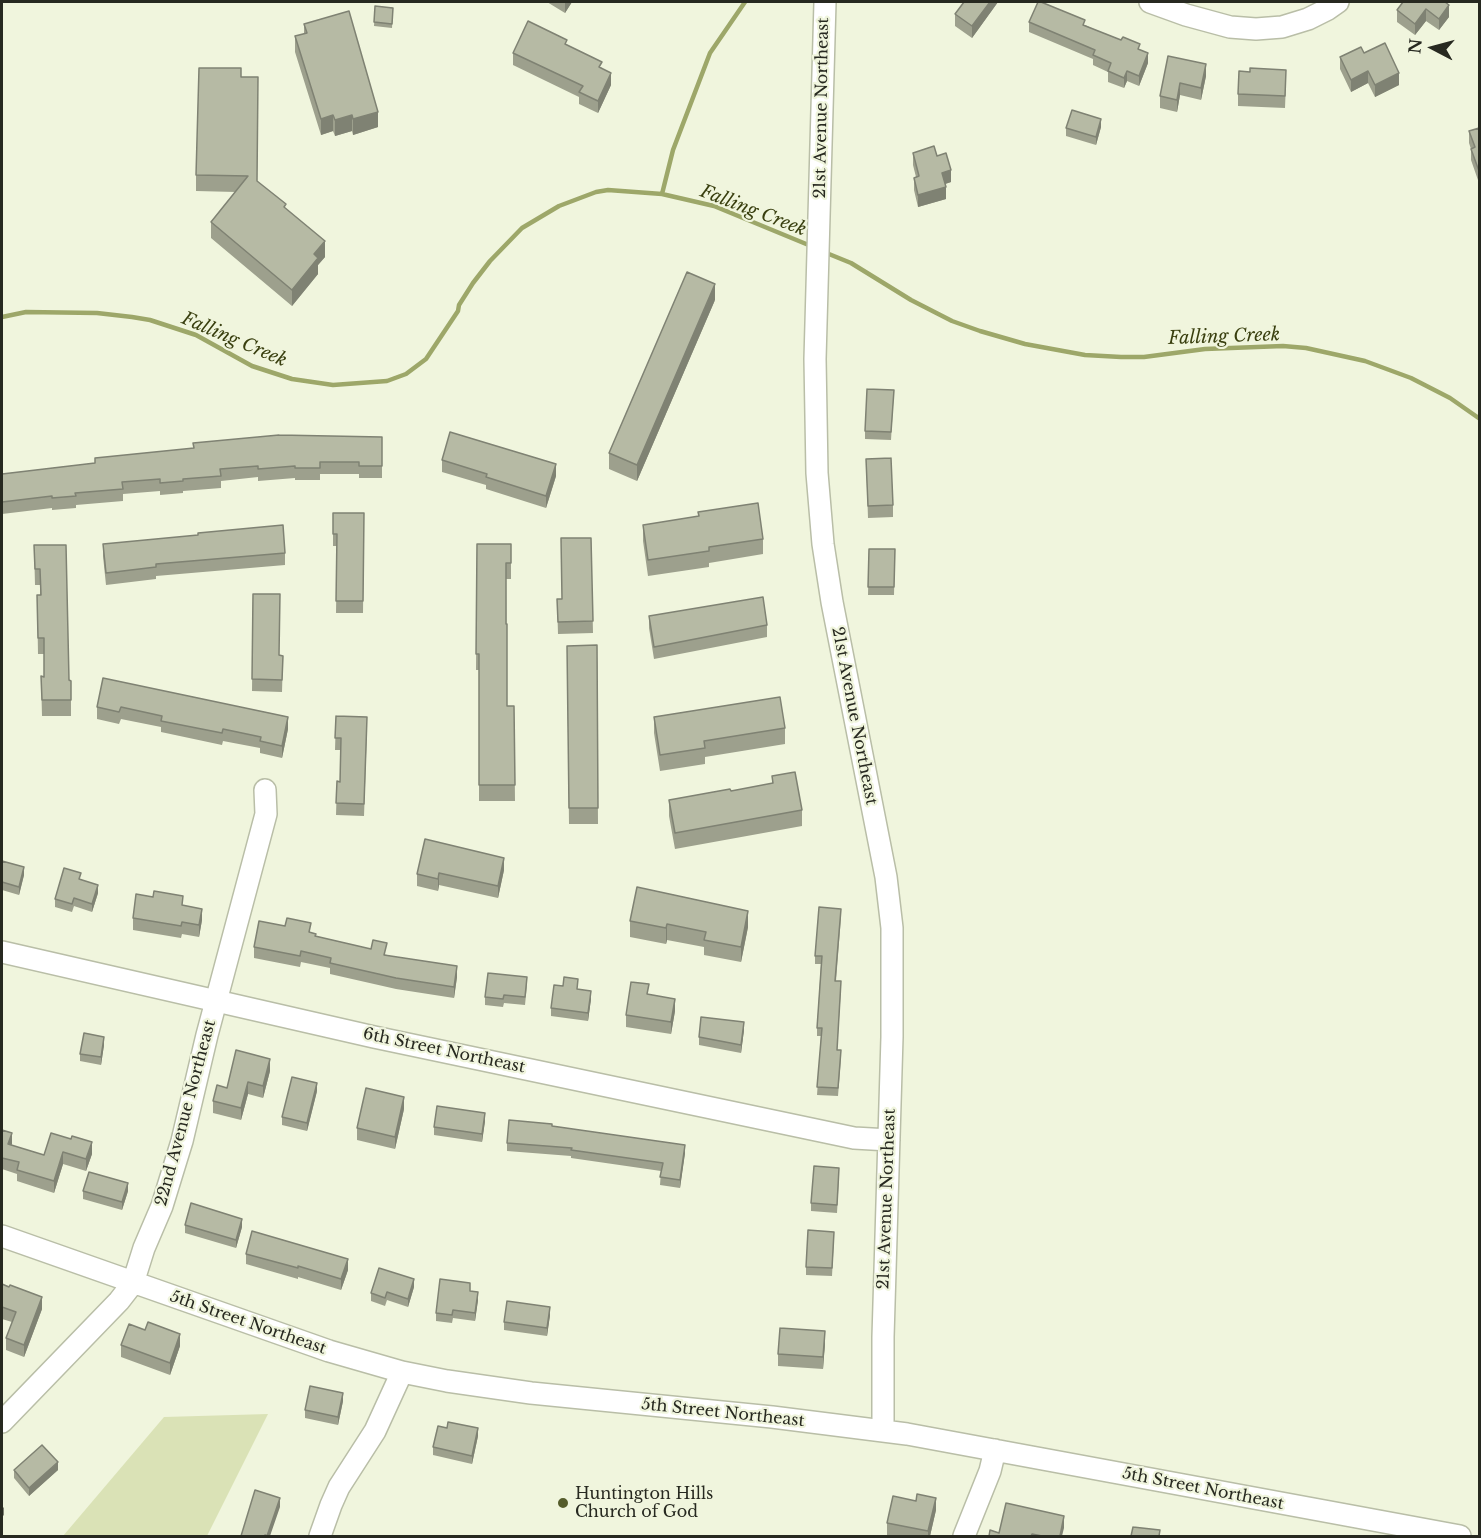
<!DOCTYPE html>
<html>
<head>
<meta charset="utf-8">
<style>
  body { margin:0 }
  #map { position:relative; width:1481px; height:1538px; overflow:hidden; background:#f0f5dd; font-family:"Libre Baskerville",serif }
  canvas { display:block }
  .frame { position:absolute; inset:0; border:3px solid #272920; pointer-events:none }
  .north { position:absolute; left:1403px; top:18px; width:60px; height:60px; -webkit-text-stroke:4px #f0f5dd; paint-order:stroke; rotate:276deg; font-size:16px; font-weight:700; line-height:24px; text-align:center; color:#272920 }
  .north::after { content:''; display:block; margin:auto; width:21px; height:27px; background:#272920; clip-path:polygon(50% 0,100% 100%,50% 72%,0 100%) }
</style>
</head>
<body>
<div id="map">
<canvas width="1481" height="1538"></canvas>
<div class="frame"></div>
<div class="north">N</div>
</div>
<script>
const c = document.querySelector('canvas').getContext('2d');
c.lineJoin = 'round';
function paint(path, color) { c.fillStyle = color; c.fill(path, 'evenodd'); }
const toPath = rows => new Path2D(rows.map(r => 'M' + r).join(''));
function stroke(path, color, width, dash) { c.strokeStyle = color; c.lineWidth = width; c.lineCap = dash ? 'butt' : 'round'; c.setLineDash(dash || []); c.stroke(path); }
function write(font, color, halo, rows, align = 'center') {
  c.font = font + ' "Libre Baskerville",serif'; c.lineWidth = 4.5; c.setLineDash([]); c.textBaseline = 'middle'; c.strokeStyle = halo; c.fillStyle = color; for (const [text, x, y, turn = 0] of rows) {
    c.save(); c.translate(x, y); c.rotate((+turn || 0) * Math.PI / 180); c.textAlign = isNaN(turn) ? turn : align; if (halo) c.strokeText(text, 0, 0); c.fillText(text, 0, 0); c.restore();
  }
}
paint(toPath([
  [268,1414,207,1536,63,1536,164,1417]
]), '#dae2b6');
stroke(toPath([
  [662,194,673,150,710,53,745,2],
  [824,252,851,263,911,300,952,321,980,331,1025,344,1085,355,1121,357,1144,357,1205,349,1283,346,1306,348,1365,361,1411,378,1450,398,1480,419],
  [2,317,26,312,97,313,132,317,150,320,196,335,252,366,292,379,333,385,387,381,406,374,426,359,458,311,459,305,473,283,490,261,522,228,559,206,596,192,608,190,662,194,714,206,811,246]
]), '#9da769', 4.5);
const minor = toPath([
  [825,2,815,359,817,473,823,544,832,602,886,877,892,928,892,1037,883,1337,883,1431],
  [1150,2,1186,15,1230,27,1256,29,1282,27,1308,19,1328,9,1338,2],
  [2,952,374,1037,854,1138,889,1140],
  [2,1236,329,1351,402,1372,447,1381,531,1393,772,1417,907,1434,1460,1536],
  [2,1422,119,1301,133,1283,144,1248,162,1206,182,1141,207,1035,266,814,265,790],
  [320,1536,331,1505,339,1487,375,1431,402,1372],
  [964,1536,990,1471,995,1450]
]);
stroke(minor, '#b9bea7', 24);
stroke(minor, '#fff', 21);
paint(toPath([
  [547,2,572,2,565,13],
  [998,2,972,38,955,26,955,14],
  [1403,2,1449,17,1439,30,1426,21,1415,35,1397,22,1397,10],
  [375,6,393,8,392,28,374,26],
  [1029,22,1085,25,1140,50,1148,63,1139,86,1127,81,1124,88,1108,82,1108,72,1093,65,1093,59,1029,32],
  [304,24,378,127,353,135,352,131,335,136,333,131,321,135,295,52,295,36,304,34],
  [567,45,602,68,611,85,598,113,579,104,579,97,513,65,513,53],
  [1364,53,1399,85,1375,97,1368,83,1351,92,1340,69,1340,57],
  [1168,56,1206,76,1201,100,1180,95,1177,112,1160,108,1160,96],
  [241,77,257,181,286,209,325,257,318,265,318,274,292,306,211,238,211,222,236,192,196,191,196,175],
  [1286,82,1285,108,1238,106,1238,94],
  [1101,127,1096,145,1066,136,1066,128],
  [1479,128,1479,183,1471,160,1471,149,1469,143,1469,131],
  [913,153,937,156,951,182,945,184,946,199,918,207,914,190,914,178,916,177,913,165],
  [715,300,637,481,609,469,609,453],
  [894,390,891,440,865,439,865,431],
  [382,437,382,478,359,478,359,474,320,474,320,480,295,480,295,478,258,481,258,477,221,481,221,488,183,491,183,493,160,495,160,491,123,494,123,501,76,505,76,508,52,510,52,508,2,514,2,474,95,463,95,458],
  [866,459,893,505,893,517,868,518],
  [442,460,556,476,546,508,486,489,486,485,442,472],
  [333,513,364,513,363,613,336,613,337,546,333,546],
  [643,525,763,539,763,554,709,563,709,567,648,576,643,541],
  [591,538,593,633,558,634,557,599,562,599],
  [103,544,285,553,285,565,156,576,156,579,106,585,103,556],
  [477,544,511,544,511,579,506,579,507,706,514,706,515,801,479,801,479,670,476,670],
  [34,545,69,680,71,681,71,716,42,716,41,676,44,677,44,654,38,654,37,595,40,595,40,585,35,585],
  [869,549,895,549,894,595,868,595],
  [253,594,279,655,283,656,282,692,252,691],
  [649,616,767,625,767,637,654,659,649,628],
  [597,645,598,824,569,824,567,646],
  [103,678,288,729,282,758,260,753,260,748,223,741,222,745,161,732,161,727,121,719,119,724,97,719,97,707],
  [336,716,367,729,364,816,336,815,337,781,340,782,341,750,335,750],
  [654,717,785,728,785,744,705,757,705,764,660,771,654,733],
  [772,776,802,810,802,826,675,849,669,816,669,800,731,791,772,784],
  [2,861,24,875,19,895,2,890],
  [504,870,498,898,439,885,438,891,417,886,417,874],
  [81,879,98,893,92,912,74,906,72,912,55,907,55,899],
  [183,906,202,920,199,937,182,934,181,938,133,930,133,918],
  [841,917,836,981,841,989,837,1050,841,1058,838,1096,817,1095,821,1036,817,1036,817,1028,821,964,815,964,815,956],
  [630,921,748,927,741,962,704,955,704,947,667,940,666,944,630,937],
  [311,933,316,936,387,955,457,977,454,998,396,989,330,974,330,968,301,962,300,967,254,958,254,947],
  [527,985,525,1005,504,1003,503,1007,485,1005,485,997],
  [578,989,591,999,588,1021,551,1016,551,1008],
  [675,1011,671,1034,626,1027,626,1015],
  [744,1030,741,1053,699,1045,699,1037],
  [104,1045,101,1065,80,1061,80,1054],
  [270,1071,263,1098,248,1094,241,1120,213,1113,213,1101,227,1088],
  [317,1091,307,1131,282,1125,282,1117],
  [404,1109,395,1149,357,1140,357,1128],
  [485,1121,482,1142,434,1135,434,1127],
  [2,1130,11,1145,44,1155,51,1133,92,1154,86,1171,63,1164,54,1193,17,1181,17,1174,2,1169],
  [507,1143,685,1153,680,1188,660,1185,661,1171,571,1158,571,1156,507,1151],
  [839,1176,837,1213,811,1211,811,1203],
  [83,1191,128,1191,122,1210,83,1199],
  [185,1225,242,1227,236,1248,185,1233],
  [834,1239,832,1276,806,1275,806,1267],
  [246,1254,348,1270,341,1290,298,1277,298,1279,246,1264],
  [2,1284,42,1309,24,1357,6,1350,6,1338,12,1322,2,1319],
  [414,1287,408,1307,387,1300,385,1306,371,1301,371,1293],
  [470,1291,478,1300,475,1321,453,1318,452,1323,436,1321,436,1313],
  [550,1315,547,1336,504,1330,504,1322],
  [145,1330,180,1346,170,1375,121,1357,121,1345],
  [825,1343,823,1369,778,1366,778,1354],
  [343,1401,338,1425,305,1418,305,1410],
  [478,1436,472,1464,433,1455,433,1447],
  [14,1470,58,1470,29,1496,14,1478],
  [916,1501,936,1510,930,1536,896,1536,887,1535,887,1523]
]), '#9da08d');
paint(toPath([
  [565,2,572,2,565,13],
  [990,2,998,2,972,38,972,26],
  [1449,5,1449,17,1439,30,1439,19],
  [1426,9,1426,21,1415,35,1415,24],
  [1148,53,1148,63,1139,86,1139,76],
  [1206,64,1206,76,1201,100,1201,88],
  [1127,71,1127,81,1124,88,1124,78],
  [1368,71,1368,83,1351,92,1351,80],
  [611,73,611,85,598,113,598,101],
  [1399,73,1399,85,1375,97,1375,85],
  [1180,83,1180,95,1177,112,1177,100],
  [378,112,378,127,353,135,353,119],
  [333,115,333,131,321,135,321,119],
  [352,115,352,131,335,136,335,120],
  [1101,119,1101,127,1096,145,1096,137],
  [951,170,951,182,942,185,942,173],
  [946,187,946,199,918,207,918,195],
  [325,241,325,257,318,265,318,274,292,306,292,290,314,254],
  [715,284,715,300,637,481,637,465],
  [556,464,556,476,546,508,546,496],
  [288,717,288,729,282,758,282,746],
  [504,858,504,870,498,898,498,886],
  [24,867,24,875,19,895,19,887],
  [439,873,439,885,438,891,438,879],
  [98,885,98,893,92,912,92,904],
  [202,909,202,920,199,937,199,925],
  [748,911,748,927,741,962,741,947],
  [667,924,667,940,666,944,666,928],
  [457,966,457,977,454,998,454,987],
  [591,991,591,999,588,1021,588,1013],
  [675,999,675,1011,671,1034,671,1022],
  [744,1022,744,1030,741,1053,741,1045],
  [104,1037,104,1045,101,1065,101,1057],
  [270,1059,270,1071,263,1098,263,1086],
  [248,1082,248,1094,241,1120,241,1108],
  [317,1083,317,1091,307,1131,307,1123],
  [404,1097,404,1109,395,1149,395,1137],
  [485,1113,485,1121,482,1142,482,1134],
  [12,1133,12,1144,8,1156,8,1144],
  [92,1142,92,1154,86,1171,86,1159],
  [685,1145,685,1153,680,1188,680,1180],
  [63,1152,63,1164,54,1193,54,1181],
  [128,1183,128,1191,122,1210,122,1202],
  [242,1219,242,1227,236,1248,236,1240],
  [348,1259,348,1270,341,1290,341,1279],
  [414,1279,414,1287,408,1307,408,1299],
  [478,1292,478,1300,475,1321,475,1313],
  [42,1297,42,1309,24,1357,24,1345],
  [550,1307,550,1315,547,1336,547,1328],
  [825,1331,825,1343,823,1369,823,1357],
  [180,1334,180,1346,170,1375,170,1363],
  [343,1393,343,1401,338,1425,338,1417],
  [478,1428,478,1436,472,1464,472,1456],
  [58,1462,58,1470,29,1496,29,1488],
  [280,1498,280,1507,270,1536,267,1536],
  [936,1498,936,1510,930,1536,928,1536,928,1531],
  [4,1507,4,1515,2,1517,2,1509],
  [1064,1516,1064,1528,1062,1536,1060,1536]
]), '#7f8273');
const building = toPath([
  [964,2,990,2,972,26,955,14,964,2],
  [1038,2,1041,2,1085,20,1083,25,1121,40,1123,37,1140,44,1138,49,1148,53,1139,76,1127,71,1124,78,1108,71,1111,63,1093,55,1095,50,1029,22,1038,2],
  [1403,2,1445,2,1449,5,1439,19,1426,9,1415,24,1397,10,1403,2],
  [375,6,393,8,392,24,374,22,375,6],
  [349,11,378,112,353,119,352,115,335,120,333,115,321,119,295,36,307,33,304,24,349,11],
  [528,21,567,40,565,44,602,62,599,67,611,73,598,101,579,92,583,86,513,53,528,21],
  [1385,43,1399,73,1375,85,1368,71,1351,80,1340,57,1361,47,1364,53,1385,43],
  [1168,56,1206,64,1201,88,1180,83,1177,100,1160,96,1168,56],
  [199,68,241,68,241,77,258,77,257,181,286,204,284,207,325,241,314,254,318,258,292,290,211,222,248,176,196,175,199,68],
  [1250,68,1286,70,1285,96,1238,94,1239,71,1250,72,1250,68],
  [1072,110,1101,119,1096,137,1066,128,1072,110],
  [1479,128,1479,171,1471,149,1475,147,1469,131,1479,128],
  [934,146,937,156,946,153,951,170,942,173,946,187,918,195,914,178,919,176,913,153,934,146],
  [687,272,715,284,637,465,609,453,687,272],
  [867,389,894,390,891,432,865,431,867,389],
  [450,432,556,464,546,496,486,477,487,474,442,460,450,432],
  [279,435,382,437,382,466,359,466,359,462,320,462,320,468,295,468,295,466,258,469,258,466,220,469,221,476,183,479,183,481,160,483,160,479,122,482,123,489,75,493,76,496,52,498,52,496,2,502,2,474,95,463,95,458,194,448,193,443,279,435],
  [891,458,893,505,868,506,866,459,891,458],
  [758,503,763,539,709,547,709,551,648,560,643,525,699,516,698,512,758,503],
  [333,513,364,513,363,601,336,601,337,534,333,534,333,513],
  [283,525,285,553,156,564,156,567,106,573,103,544,198,535,198,533,283,525],
  [561,538,591,538,593,621,558,622,557,599,562,599,561,538],
  [477,544,511,544,511,563,506,563,506,624,507,624,507,706,514,706,515,785,479,785,479,654,476,654,477,544],
  [34,545,66,545,69,680,71,681,71,700,42,700,41,676,44,677,44,638,38,638,37,595,41,595,40,569,35,569,34,545],
  [869,549,895,549,894,587,868,587,869,549],
  [253,594,280,594,279,655,283,656,282,680,252,679,253,594],
  [763,597,767,625,654,647,649,616,763,597],
  [597,645,598,808,569,808,567,646,597,645],
  [103,678,288,717,282,746,260,741,261,737,223,729,222,733,161,721,162,716,121,707,119,712,97,707,103,678],
  [780,697,785,728,704,741,705,748,660,755,654,717,780,697],
  [336,716,367,717,364,804,336,803,337,781,340,782,341,738,335,738,336,716],
  [795,772,802,810,675,833,669,800,730,789,731,791,773,783,772,776,795,772],
  [425,839,504,858,498,886,439,873,438,879,417,874,425,839],
  [2,861,24,867,19,887,2,882,2,861],
  [64,868,81,873,79,879,98,885,92,904,74,898,72,904,55,899,64,868],
  [637,887,748,911,741,947,704,940,706,932,667,924,666,928,630,921,637,887],
  [154,891,183,896,182,905,202,909,199,925,182,922,181,926,133,918,136,894,153,897,154,891],
  [819,907,841,909,835,981,841,981,837,1050,841,1050,838,1088,817,1087,822,1028,817,1028,822,956,815,956,819,907],
  [287,918,311,923,309,932,316,934,315,936,371,949,373,940,387,943,384,955,457,966,454,987,396,978,330,963,331,958,301,951,300,956,254,947,259,921,285,926,287,918],
  [488,973,527,977,525,997,504,995,503,999,485,997,488,973],
  [564,977,578,979,577,989,591,991,588,1013,551,1008,554,985,563,986,564,977],
  [631,982,649,984,647,994,675,999,671,1022,626,1015,631,982],
  [701,1017,744,1022,741,1045,699,1037,701,1017],
  [84,1033,104,1037,101,1057,80,1054,84,1033],
  [236,1050,270,1059,263,1086,248,1082,241,1108,213,1101,217,1085,227,1088,236,1050],
  [292,1077,317,1083,307,1123,282,1117,292,1077],
  [366,1088,404,1097,395,1137,357,1128,366,1088],
  [437,1106,485,1113,482,1134,434,1127,437,1106],
  [509,1120,552,1124,552,1126,685,1145,680,1180,660,1177,663,1163,571,1150,572,1148,507,1143,509,1120],
  [2,1130,12,1133,8,1144,44,1155,51,1133,71,1139,72,1136,92,1142,86,1159,63,1152,54,1181,17,1170,19,1162,2,1158,2,1130],
  [814,1166,839,1168,837,1205,811,1203,814,1166],
  [89,1172,128,1183,122,1202,83,1191,89,1172],
  [191,1203,242,1219,236,1240,185,1225,191,1203],
  [808,1230,834,1232,832,1268,806,1267,808,1230],
  [252,1231,348,1259,341,1279,298,1266,298,1268,246,1254,252,1231],
  [379,1268,414,1279,408,1299,387,1292,385,1298,371,1293,379,1268],
  [440,1279,470,1283,470,1291,478,1292,475,1313,453,1310,452,1315,436,1313,440,1279],
  [2,1284,9,1287,10,1285,42,1297,24,1345,6,1338,16,1312,2,1307,2,1284],
  [507,1301,550,1307,547,1328,504,1322,507,1301],
  [148,1322,180,1334,170,1363,121,1345,129,1324,145,1330,148,1322],
  [780,1328,825,1331,823,1357,778,1354,780,1328],
  [310,1386,343,1393,338,1417,305,1410,310,1386],
  [448,1422,478,1428,472,1456,433,1447,438,1426,447,1428,448,1422],
  [42,1445,58,1462,29,1488,14,1470,42,1445],
  [255,1490,280,1498,267,1536,265,1535,264,1536,241,1536,255,1490],
  [917,1494,936,1498,928,1531,887,1523,893,1496,916,1501,917,1494],
  [1006,1503,1064,1516,1060,1536,1042,1536,1032,1534,1031,1536,989,1536,990,1530,999,1533,1006,1503],
  [1133,1527,1160,1530,1159,1536,1131,1536,1133,1527]
]);
paint(building, '#b6baa4');
stroke(building, '#7f8273', 1.5);
for (const [x, y, r, color] of [
  [563,1503,6,"#555c2b"]
]) { const dot = new Path2D(); dot.arc(x, y, r, 0, 2 * Math.PI); c.fillStyle = color; c.fill(dot); stroke(dot, '#f0f5dd', 2); }
write('16px', '#272920', '#f0f5dd', [
  ["21st Avenue Northeast",822,108,-89],
  ["21st Avenue Northeast",854,716,79],
  ["6th Street Northeast",444,1051,12],
  ["22nd Avenue Northeast",186,1113,-75],
  ["21st Avenue Northeast",887,1199,-88],
  ["5th Street Northeast",248,1323,19],
  ["5th Street Northeast",723,1413,6],
  ["5th Street Northeast",1203,1489,11]
]);
write('16px', '#272920', '#f0f5dd', [
  ["Huntington Hills",575,1494],
  ["Church of God",575,1512]
], 'left');
write('italic 18px', '#393f0f', '#f0f5dd', [
  ["Falling Creek",753,211,21],
  ["Falling Creek",1224,337,-2],
  ["Falling Creek",234,340,23]
]);
</script>
</body>
</html>
